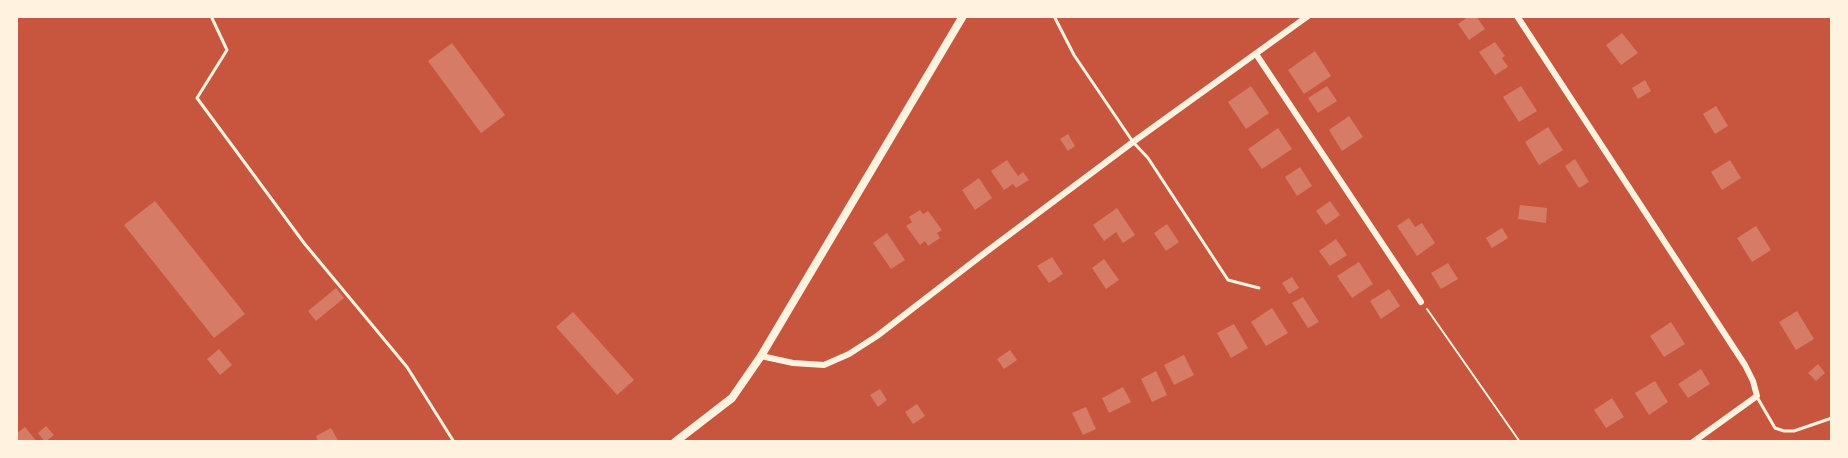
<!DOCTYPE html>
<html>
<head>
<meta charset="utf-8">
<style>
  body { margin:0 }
  #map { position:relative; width:1848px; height:458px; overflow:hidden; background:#c8553d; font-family:Lato,sans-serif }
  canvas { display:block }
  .frame { position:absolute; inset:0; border:18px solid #fff3e0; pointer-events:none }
</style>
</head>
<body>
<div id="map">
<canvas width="1848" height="458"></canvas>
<div class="frame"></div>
</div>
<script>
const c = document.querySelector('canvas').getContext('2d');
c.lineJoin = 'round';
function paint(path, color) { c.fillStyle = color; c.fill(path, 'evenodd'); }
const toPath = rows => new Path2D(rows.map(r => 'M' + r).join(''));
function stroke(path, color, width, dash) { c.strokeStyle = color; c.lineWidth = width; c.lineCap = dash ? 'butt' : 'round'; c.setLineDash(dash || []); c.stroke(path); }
paint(toPath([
  [1469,16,1476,16,1485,29,1469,40,1458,24],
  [1622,33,1638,53,1621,65,1606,45],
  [1495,42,1505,56,1502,58,1508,67,1495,75,1479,52],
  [452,43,505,115,481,133,428,61],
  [1315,51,1331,76,1304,94,1288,70],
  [1645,80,1651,91,1638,99,1632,88],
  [1251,86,1269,113,1246,129,1228,102],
  [1327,86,1337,101,1318,113,1308,98],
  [1521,86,1537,111,1519,122,1503,97],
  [1716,106,1728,126,1715,134,1703,114],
  [1349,116,1363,137,1342,151,1329,130],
  [1548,127,1563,150,1539,165,1525,142],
  [1278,128,1292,149,1262,169,1248,149],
  [1068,134,1075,146,1068,151,1060,139],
  [1575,159,1589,182,1579,188,1565,166],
  [1007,160,1018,176,1023,172,1029,180,1016,188,1013,184,1004,190,991,171],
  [1730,160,1741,178,1722,190,1711,172],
  [1300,167,1312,186,1297,196,1285,177],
  [979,178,992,198,975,210,962,190],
  [155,201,245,314,214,338,124,225],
  [1330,201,1340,215,1326,225,1316,211],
  [1520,205,1547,208,1546,223,1518,219],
  [1117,208,1135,235,1123,243,1116,232,1104,241,1093,225],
  [920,210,923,214,928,211,942,230,937,233,940,238,928,246,925,241,920,245,906,226,912,222,909,217],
  [1409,218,1415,227,1422,223,1435,243,1417,256,1397,226],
  [1167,224,1179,242,1166,251,1154,233],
  [1756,226,1771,250,1752,262,1737,238],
  [1502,228,1508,238,1492,248,1486,238],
  [887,233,905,260,891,269,873,243],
  [1336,239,1347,255,1330,266,1319,251],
  [1052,257,1063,274,1049,283,1037,266],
  [1104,259,1119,280,1106,289,1092,268],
  [1359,262,1373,284,1352,298,1337,276],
  [1448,263,1458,279,1441,289,1431,273],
  [1292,277,1299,288,1289,294,1282,283],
  [336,288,344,298,316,321,308,311],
  [1389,289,1400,306,1381,319,1370,301],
  [1303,297,1319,322,1308,328,1292,303],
  [1272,308,1288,333,1266,346,1251,322],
  [1797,311,1814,339,1796,350,1779,322],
  [573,312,634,380,617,395,556,327],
  [1671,322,1685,344,1664,357,1650,336],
  [1234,324,1248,348,1231,358,1217,333],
  [219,349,232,365,220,375,207,359],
  [1010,350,1017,360,1004,369,997,359],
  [1184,355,1194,375,1174,385,1164,365],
  [1818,364,1825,373,1816,381,1808,373],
  [1701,369,1710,384,1688,398,1678,384],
  [1156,371,1167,395,1152,402,1141,379],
  [1655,381,1668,402,1649,415,1635,393],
  [1123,387,1131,402,1109,413,1102,398],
  [880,389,887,400,878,407,870,395],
  [1612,398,1624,417,1606,428,1594,410],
  [917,404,925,416,913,424,905,412],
  [1086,407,1096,429,1083,435,1072,413],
  [46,426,54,435,45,442,38,433],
  [25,427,37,442,16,442,16,434],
  [331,428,339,442,318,442,316,436]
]), '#d67c66');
stroke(toPath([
  [1427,309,1520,442]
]), '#fff3e0', 2);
stroke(toPath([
  [211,16,227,50,197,98,304,243,407,367,454,442],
  [1054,16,1074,55,1133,142,1148,158,1228,280,1259,288],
  [1757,397,1775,428,1784,431,1794,431,1832,418]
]), '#fff3e0', 3);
stroke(toPath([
  [1517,16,1745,365,1753,381,1757,396,1693,442],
  [1256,54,1421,302],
  [761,356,793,363,824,365,849,354,877,336,986,252,1133,142,1308,16]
]), '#fff3e0', 6);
stroke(toPath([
  [675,442,732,398,761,356,963,16]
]), '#fff3e0', 8);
</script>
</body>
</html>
